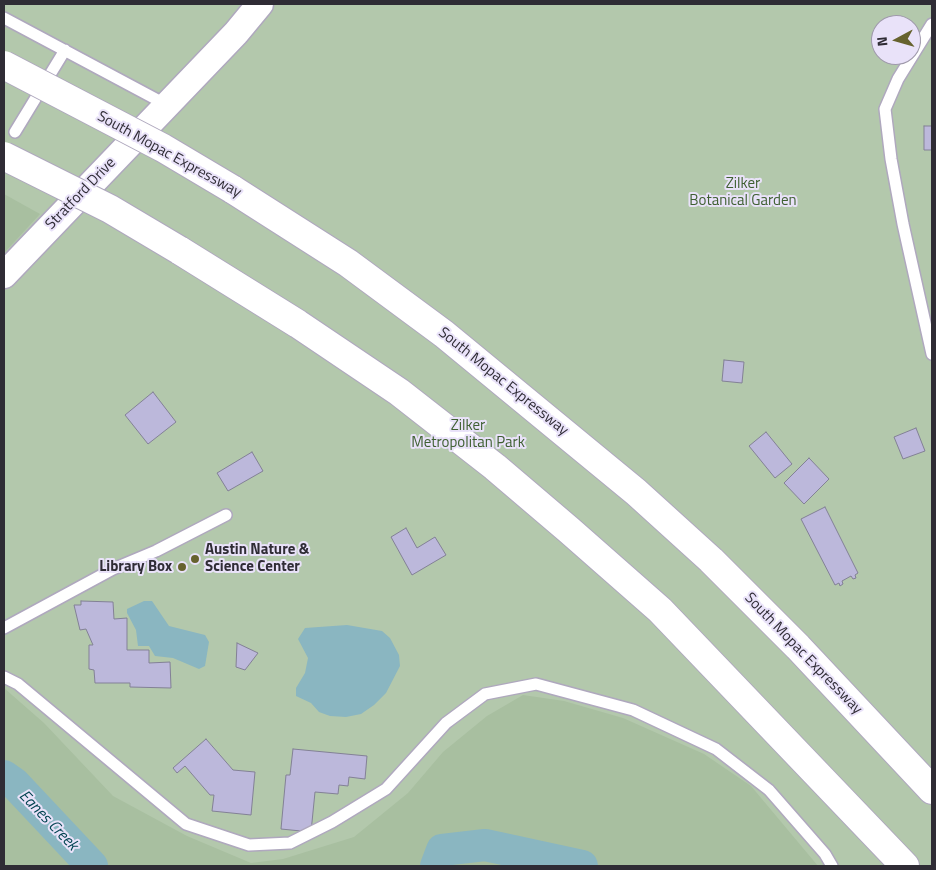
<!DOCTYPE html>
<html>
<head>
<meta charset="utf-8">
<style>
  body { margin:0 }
  #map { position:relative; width:936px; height:870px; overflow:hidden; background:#e9e2f9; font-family:"Titillium Web",sans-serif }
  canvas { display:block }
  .frame { position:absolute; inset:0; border:5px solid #2f2c35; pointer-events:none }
  .north { position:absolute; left:871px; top:15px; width:50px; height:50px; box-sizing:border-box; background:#e9e2f9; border:1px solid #9f99ab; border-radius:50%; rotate:264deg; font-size:14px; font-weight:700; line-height:20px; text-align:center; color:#2f2c35 }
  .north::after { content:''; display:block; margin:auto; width:18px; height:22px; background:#66622e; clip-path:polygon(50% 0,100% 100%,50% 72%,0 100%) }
</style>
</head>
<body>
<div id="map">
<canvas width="936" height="870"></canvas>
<div class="frame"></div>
<div class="north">N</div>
</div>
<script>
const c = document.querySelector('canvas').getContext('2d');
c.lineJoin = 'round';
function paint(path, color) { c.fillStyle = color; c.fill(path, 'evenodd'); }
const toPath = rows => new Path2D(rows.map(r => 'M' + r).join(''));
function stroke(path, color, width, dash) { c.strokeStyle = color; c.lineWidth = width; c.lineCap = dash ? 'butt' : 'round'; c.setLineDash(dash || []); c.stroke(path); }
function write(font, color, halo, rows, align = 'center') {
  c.font = font + ' "Titillium Web",sans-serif'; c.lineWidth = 4; c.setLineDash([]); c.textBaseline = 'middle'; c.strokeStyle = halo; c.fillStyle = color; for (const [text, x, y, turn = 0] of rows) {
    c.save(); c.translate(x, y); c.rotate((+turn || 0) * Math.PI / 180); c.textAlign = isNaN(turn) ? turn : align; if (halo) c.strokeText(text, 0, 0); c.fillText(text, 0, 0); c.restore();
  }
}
paint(toPath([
  [4,4,932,4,932,866,4,866],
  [881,25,911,25,911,55,881,55]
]), '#b3c8ac');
paint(toPath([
  [4,194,40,214,4,253],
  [4,688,44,723,113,796,187,836,251,863,283,859,354,837,408,793,443,752,487,716,523,695,564,701,623,718,704,754,751,786,818,866,4,866,4,784,61,833,17,778,4,770]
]), '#a8bfa0');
paint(toPath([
  [144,601,152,601,169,626,205,635,209,642,205,666,199,669,173,658,155,656,149,646,138,646,136,630,127,613,127,609],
  [347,625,382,631,390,638,399,655,400,666,386,693,374,705,361,714,346,717,330,716,319,712,311,703,296,696,296,688,305,673,308,658,298,639,305,628],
  [4,770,17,778,63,836,4,784]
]), '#8ab6c1');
stroke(toPath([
  [4,776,14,783,92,866],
  [436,866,442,850,485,845,582,866]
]), '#8ab6c1', 32);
const building = toPath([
  [924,126,932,126,932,150,924,150,924,126],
  [724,360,744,362,742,383,722,381,724,360],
  [153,392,176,422,148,444,125,415,153,392],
  [916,428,925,451,903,459,894,437,916,428],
  [766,432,792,464,775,478,749,446,766,432],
  [252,452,263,471,228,491,217,473,252,452],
  [809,458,829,479,804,504,784,483,809,458],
  [825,507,858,573,855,575,856,578,853,579,851,576,842,581,843,584,840,586,839,583,835,585,801,519,825,507],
  [406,528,417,548,435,537,446,555,412,575,391,537,406,528],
  [81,601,113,602,114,619,127,618,127,650,149,650,149,663,170,662,171,688,130,687,130,683,95,683,94,670,89,669,89,645,93,645,86,629,80,630,74,605,81,605,81,601],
  [237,643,258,653,245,670,236,667,237,643],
  [206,739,233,770,255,772,251,815,212,811,214,795,210,795,185,766,177,773,173,768,206,739],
  [293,749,367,756,365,779,349,777,348,786,339,785,338,794,315,792,311,832,281,829,286,775,290,775,293,749]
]);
paint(building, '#bcb8db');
stroke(building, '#838196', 1);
const service = toPath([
  [4,18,167,105],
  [932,24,898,79,885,109,891,159,903,224,932,354],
  [15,132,65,50],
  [4,628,113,569,156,551,226,515],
  [4,677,18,684,186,824,249,845,290,843,332,822,386,789,446,723,485,694,536,684,633,710,716,749,769,790,825,854,832,866]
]);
const tertiary = toPath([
  [4,275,236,33,260,4]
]);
const motorway = toPath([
  [232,189,348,263,444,334,636,492,711,560,798,647,932,790],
  [179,250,298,324,399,392,495,467,569,530,660,610,905,866]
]);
stroke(service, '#afa8be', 14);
stroke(tertiary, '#afa8be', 29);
stroke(motorway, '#afa8be', 30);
stroke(service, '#fff', 11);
stroke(tertiary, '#fff', 26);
stroke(motorway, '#fff', 28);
const motorwayBridge = toPath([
  [4,65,163,148,232,189],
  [4,156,110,209,179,250]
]);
stroke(motorwayBridge, '#afa8be', 30, []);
stroke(motorwayBridge, '#fff', 28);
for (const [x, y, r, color] of [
  [195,559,5,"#66622e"],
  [182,567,5,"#66622e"]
]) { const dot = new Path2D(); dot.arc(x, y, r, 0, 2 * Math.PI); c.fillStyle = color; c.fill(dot); stroke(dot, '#e9e2f9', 2); }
write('15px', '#2f2c35', '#e9e2f9', [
  ["South Mopac Expressway",169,155,29],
  ["Stratford Drive",81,194,-46],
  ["South Mopac Expressway",503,382,39],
  ["South Mopac Expressway",803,654,46]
]);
write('15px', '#3f6032', '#e9e2f9', [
  ["Zilker",743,184],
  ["Botanical Garden",743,201],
  ["Zilker",468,426],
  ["Metropolitan Park",468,443]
]);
write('bold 15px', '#2f2c35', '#e9e2f9', [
  ["Austin Nature &",205,550],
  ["Science Center",205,567],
  ["Library Box",172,567,"right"]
], 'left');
write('italic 16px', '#004350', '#e9e2f9', [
  ["Eanes Creek",48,821,46]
]);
</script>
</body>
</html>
